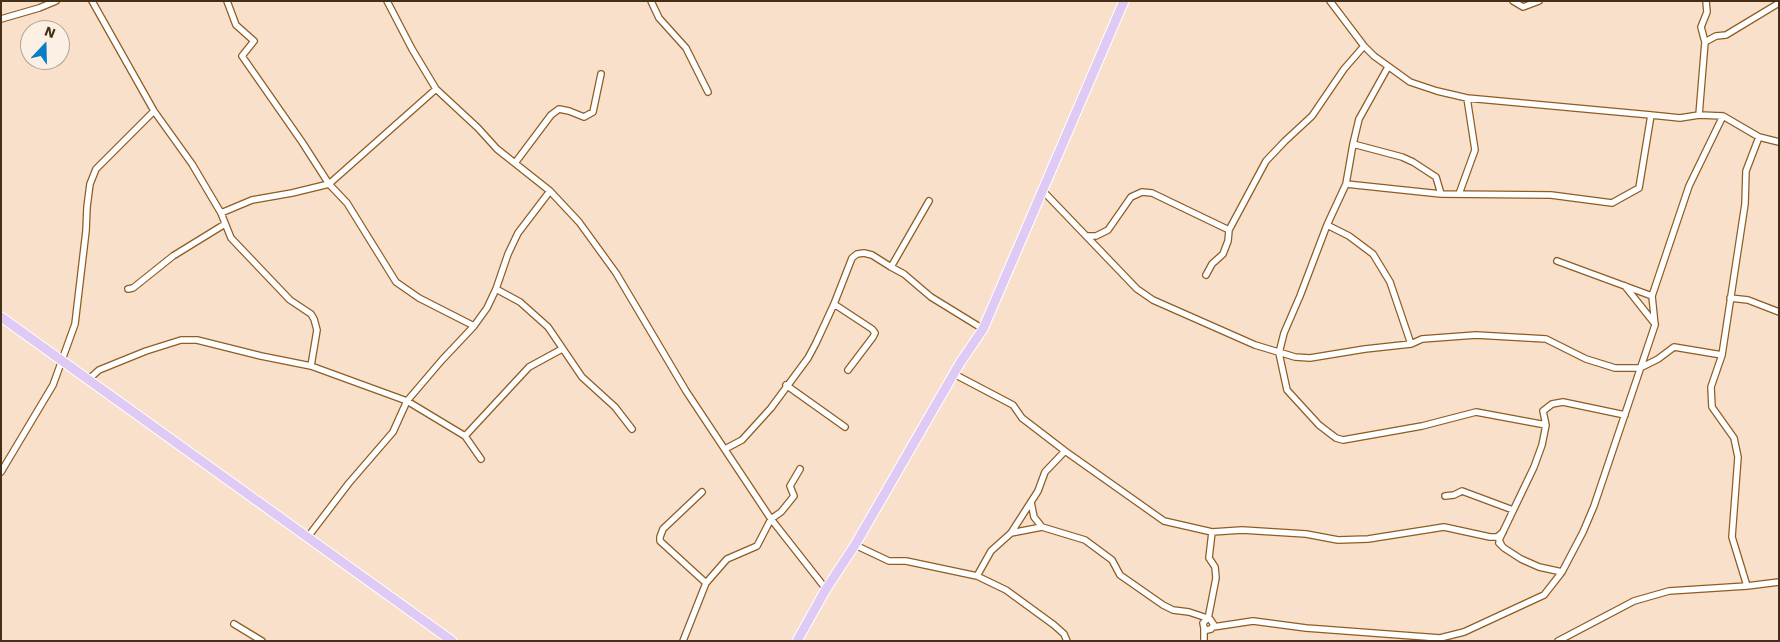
<!DOCTYPE html>
<html>
<head>
<meta charset="utf-8">
<style>
  body { margin:0 }
  #map { position:relative; width:1780px; height:642px; overflow:hidden; background:#f8e0ca; font-family:"Work Sans",sans-serif }
  canvas { display:block }
  .frame { position:absolute; inset:0; border:2px solid #452f17; pointer-events:none }
  .north { position:absolute; left:20px; top:20px; width:50px; height:50px; box-sizing:border-box; background:#fcf0e4; border:1px solid #b3a392; border-radius:50%; rotate:21deg; font-size:14px; font-weight:700; line-height:20px; text-align:center; color:#452f17 }
  .north::after { content:''; display:block; margin:auto; width:18px; height:22px; background:#0a7dc7; clip-path:polygon(50% 0,100% 100%,50% 72%,0 100%) }
</style>
</head>
<body>
<div id="map">
<canvas width="1780" height="642"></canvas>
<div class="frame"></div>
<div class="north">N</div>
</div>
<script>
const c = document.querySelector('canvas').getContext('2d');
c.lineJoin = 'round';
const toPath = rows => new Path2D(rows.map(r => 'M' + r).join(''));
function stroke(path, color, width, dash) { c.strokeStyle = color; c.lineWidth = width; c.lineCap = dash ? 'butt' : 'round'; c.setLineDash(dash || []); c.stroke(path); }
const street = toPath([
  [92,1,154,111,192,164,221,213,231,238,290,300,311,314,314,319,317,330,311,366],
  [227,1,236,25,254,41,242,56,302,142,329,184,347,203,396,282,419,298,474,326],
  [387,1,412,49,436,89,478,128,497,149,550,191,579,222,616,273,686,391,771,519,826,589],
  [651,1,659,18,686,48,708,92],
  [1330,1,1364,46,1374,56,1410,82,1437,91,1467,98,1651,115,1680,118,1699,115,1723,116,1759,137,1779,142],
  [1513,1,1523,7,1539,1],
  [1,19,39,8,56,1],
  [1705,42,1716,36,1726,35,1779,3],
  [1388,67,1359,119,1353,144,1346,184,1327,225,1300,296,1284,333,1279,353,1287,390,1319,425,1336,438,1343,440,1422,426,1476,412,1546,425],
  [1699,115,1705,42,1701,27,1707,12,1706,1],
  [1353,144,1402,157,1413,162,1436,177,1441,194],
  [515,163,551,115,559,109,569,111,584,117,593,112,601,74],
  [1346,184,1441,194,1551,195,1612,203,1639,188,1651,115],
  [1043,191,1137,289,1153,300,1255,345,1295,357,1310,358,1365,349,1411,344,1422,339,1476,335,1546,339,1586,359,1615,368,1640,368,1658,359,1674,347,1722,355],
  [1459,194,1475,150,1467,98],
  [221,213,252,200,292,193,329,184,436,89],
  [1327,225,1349,236,1373,254,1390,282,1411,344],
  [1087,236,1096,236,1108,230,1131,197,1142,192,1152,193,1229,230],
  [1557,261,1652,296],
  [891,267,929,201],
  [1206,275,1212,264,1223,254,1228,241,1229,230,1266,161,1285,141,1312,116,1344,69,1364,46],
  [1625,286,1655,324],
  [128,289,133,288,173,256,225,224],
  [496,289,520,302,548,327,582,377,615,407,632,429],
  [1730,298,1748,300,1779,312],
  [834,304,872,329,875,333,873,337,848,370],
  [954,374,1013,405,1022,418,1065,451,1164,521,1212,532,1242,530,1306,534,1338,540,1368,539,1444,527,1490,537,1497,537,1503,532],
  [89,379,99,370,146,351,181,340,197,340,261,356,311,366,407,401,465,436,481,459],
  [786,385,845,427],
  [465,436,529,367,562,349],
  [725,449,742,440,771,408,808,358,816,343,834,304,852,258,857,254,864,253,872,255,891,267,904,274,931,297,983,329],
  [1,472,53,385,75,324,86,231,87,207,90,184,96,169,154,111],
  [702,492,663,529,660,537,660,541,706,583],
  [1445,496,1454,495,1462,491,1513,510],
  [1031,502,1034,517,1042,527],
  [1011,533,1042,527,1085,540,1112,560,1120,575,1163,605,1173,610,1189,612,1210,619,1214,625,1211,629,1207,630,1204,628,1203,623,1207,619],
  [307,538,349,483,393,432,407,401,442,360,474,326,487,308,496,289,508,254,518,233,550,191],
  [1499,543,1504,548,1521,559,1539,567,1562,572],
  [1501,544,1499,540,1534,467,1542,445,1546,425,1543,411,1552,404,1563,402,1625,415],
  [855,545,889,561,906,561,977,576,1006,590,1054,625,1064,634,1067,641],
  [977,576,991,551,1011,533,1038,491,1045,472,1065,451],
  [1747,586,1732,537,1738,457,1734,438,1712,407,1711,387,1722,355,1745,204,1746,171,1759,137],
  [1208,619,1216,578,1215,567,1209,558,1212,532],
  [234,624,262,641],
  [1213,627,1253,621,1306,628,1440,638,1464,632,1544,595,1562,572,1583,532,1594,506,1655,325,1652,296,1689,186,1723,116],
  [683,641,706,583,727,559,757,546,771,519,781,512,794,496,790,486,800,469],
  [1204,641,1204,628],
  [1558,641,1634,601,1669,591,1747,586,1779,582]
]);
const primary = toPath([
  [1,317,452,641],
  [797,641,826,589,855,545,960,363,983,329,1124,1]
]);
stroke(street, '#8f5c21', 8);
stroke(primary, '#fff', 11);
stroke(street, '#fff', 5.5);
stroke(primary, '#dfcaf6', 9);
</script>
</body>
</html>
